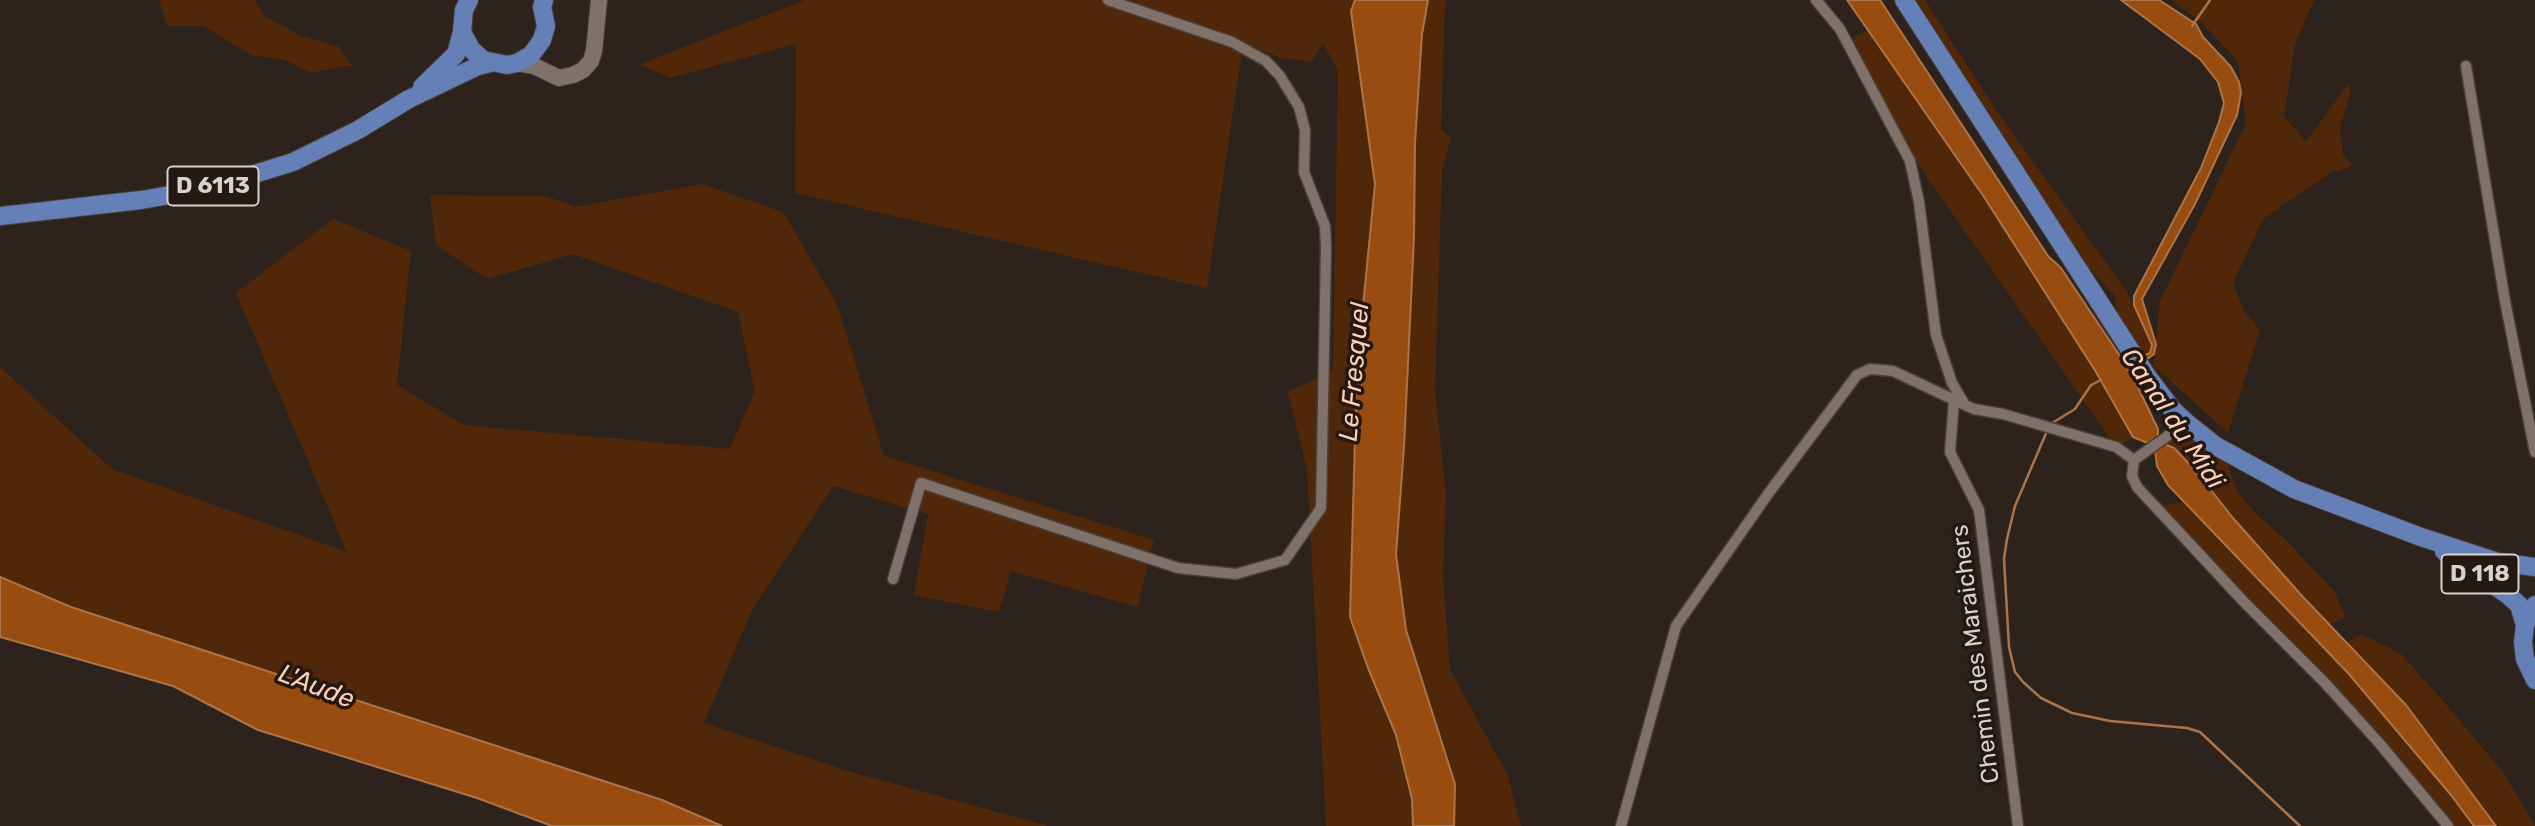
<!DOCTYPE html>
<html>
<head>
<meta charset="utf-8">
<style>
  body { margin:0 }
  canvas { display:block; background:#2e221c }
</style>
</head>
<body>
<canvas width="2535" height="826"></canvas>
<script>
const c = document.querySelector('canvas').getContext('2d');
c.lineJoin = 'round';
function paint(path, color) { c.fillStyle = color; c.fill(path, 'evenodd'); }
const toPath = rows => new Path2D(rows.map(r => 'M' + r).join(''));
function stroke(path, color, width, dash) { c.strokeStyle = color; c.lineWidth = width; c.lineCap = dash ? 'butt' : 'round'; c.setLineDash(dash || []); c.stroke(path); }
function write(font, color, halo, rows, align = 'center') {
  c.font = font + ' Rubik,sans-serif'; c.lineWidth = 7; c.setLineDash([]); c.textBaseline = 'middle'; c.strokeStyle = halo; c.fillStyle = color; for (const [text, x, y, turn = 0] of rows) {
    c.save(); c.translate(x, y); c.rotate((+turn || 0) * Math.PI / 180); c.textAlign = isNaN(turn) ? turn : align; if (halo) c.strokeText(text, 0, 0); c.fillText(text, 0, 0); c.restore();
  }
}
paint(toPath([
  [159,0,255,0,263,15,299,35,339,47,352,65,311,73,285,60,251,55,204,26,167,26],
  [805,0,1447,0,1445,6,1441,129,1451,137,1442,170,1435,390,1446,495,1443,575,1450,670,1507,774,1521,826,1326,826,1307,469,1288,392,1333,370,1338,71,1323,43,1311,62,1282,58,1243,44,1207,288,795,193,796,44,670,78,640,64],
  [1914,0,1925,0,1998,113,2127,292,2150,340,2152,350,2150,353,2143,356,2119,320,2114,295,2083,261],
  [2172,0,2314,0,2295,44,2284,116,2306,142,2348,84,2351,91,2340,127,2343,155,2353,166,2332,172,2263,219,2233,283,2245,313,2260,330,2228,433,2154,366,2160,301,2246,124,2238,61,2203,24],
  [1868,31,1984,197,2096,372,2133,437,2116,447,1924,173,1893,126,1851,49,1855,36],
  [702,184,783,212,837,304,884,456,1154,540,1137,607,1011,571,999,612,914,595,928,514,833,486,751,612,704,723,844,770,1048,826,722,826,662,800,71,607,0,577,0,367,112,469,347,552,236,293,333,219,411,251,397,385,464,425,730,449,755,391,738,312,573,254,487,279,436,245,430,195,546,196,575,207],
  [2169,435,2194,439,2229,450,2229,469,2237,491,2258,516,2285,539,2334,591,2345,617,2330,625,2303,597,2233,518,2195,470,2168,445],
  [2183,502,2348,673,2451,795,2474,826,2448,826,2380,744,2165,517,2164,505],
  [2361,634,2401,654,2444,702,2503,772,2535,826,2496,826,2406,705,2347,643]
]), '#502708');
const water = toPath([
  [1355,0,1428,0,1422,34,1415,143,1414,237,1404,447,1396,554,1406,630,1455,784,1454,826,1413,826,1412,799,1396,735,1368,668,1350,617,1357,367,1375,184,1351,11,1355,0],
  [1847,0,1880,0,2048,256,2061,268,2120,356,2134,379,2158,429,2158,439,2162,443,2174,448,2195,470,2233,518,2303,597,2406,705,2496,826,2474,826,2451,795,2348,673,2168,485,2157,466,2155,450,2150,444,2133,437,2096,372,1984,197,1847,0],
  [2121,0,2159,0,2196,24,2203,37,2231,67,2239,82,2241,93,2237,115,2195,204,2142,299,2156,344,2154,354,2146,360,2143,356,2150,353,2152,345,2134,305,2134,296,2201,168,2219,122,2224,103,2218,82,2200,59,2121,0],
  [0,577,71,607,662,800,722,826,552,826,477,798,258,730,173,686,0,637,0,577]
]);
paint(water, '#994c0f');
stroke(water, '#ac7448', 2);
stroke(toPath([
  [2192,26,2210,0],
  [2049,425,2075,409,2091,385,2101,380],
  [2047,431,2015,506,2007,539,2004,559,2009,647,2015,672,2023,682,2041,698,2072,713,2110,721,2187,728,2200,732,2300,826]
]), '#ac7448', 2.5);
const street = toPath([
  [1816,0,1840,29,1910,161,1919,202,1936,335,1952,383,1965,405,1974,409,2003,414,2116,447,2134,460],
  [2466,66,2505,301,2535,452],
  [1954,400,1950,452,1979,510,2018,826],
  [2184,420,2169,435,2134,460,2132,476,2137,487,2245,603,2326,684,2380,744,2448,826],
  [893,579,921,483,1178,568,1236,574,1285,560,1321,508,1326,248,1325,226,1304,172,1305,130,1299,107,1280,76,1266,61,1232,42,1108,0],
  [1621,826,1676,626,1768,494,1857,375,1870,369,1893,371,1965,405]
]);
const secondary = toPath([
  [517,63,534,66,559,78,573,75,583,70,591,61,594,51,599,0]
]);
const primary = toPath([
  [1904,0,2147,376,2172,409,2187,423,2216,446,2294,489,2421,537,2498,562,2535,567],
  [462,32,471,49,483,60,507,65,517,63,531,55,542,40,546,26,542,7,544,0],
  [422,87,456,54,462,32,464,10,469,0],
  [0,216,141,200,194,191,248,176,293,162,358,130,409,99,478,66,490,63],
  [2444,551,2508,595,2519,605,2525,625],
  [2535,605,2525,625,2523,642,2525,659,2535,680]
]);
stroke(street, '#493f3a', 13);
stroke(secondary, '#493f3a', 18);
stroke(primary, '#493f3a', 20);
stroke(street, '#80726a', 10);
stroke(secondary, '#80726a', 16);
stroke(primary, '#6480b6', 18);
for (const [x, y, w] of [
  [213,186,91],
  [2480,574,77]
]) { const box = new Path2D(); box.roundRect(x - w / 2, y - 19.5, w, 39, 5); c.fillStyle = '#241912'; c.fill(box); stroke(box, '#d9d1cd', 2); }
write('bold 23px', '#d9d1cd', null, [
  ["D 6113",213,186],
  ["D 118",2480,574]
]);
write('24px', '#d9d1cd', '#241912', [
  ["Chemin des Maraichers",1976,654,-97]
]);
write('italic 26px', '#fbcfb5', '#241912', [
  ["Le Fresquel",1355,372,-85],
  ["Canal du Midi",2172,419,56],
  ["L'Aude",316,687,21]
]);
</script>
</body>
</html>
